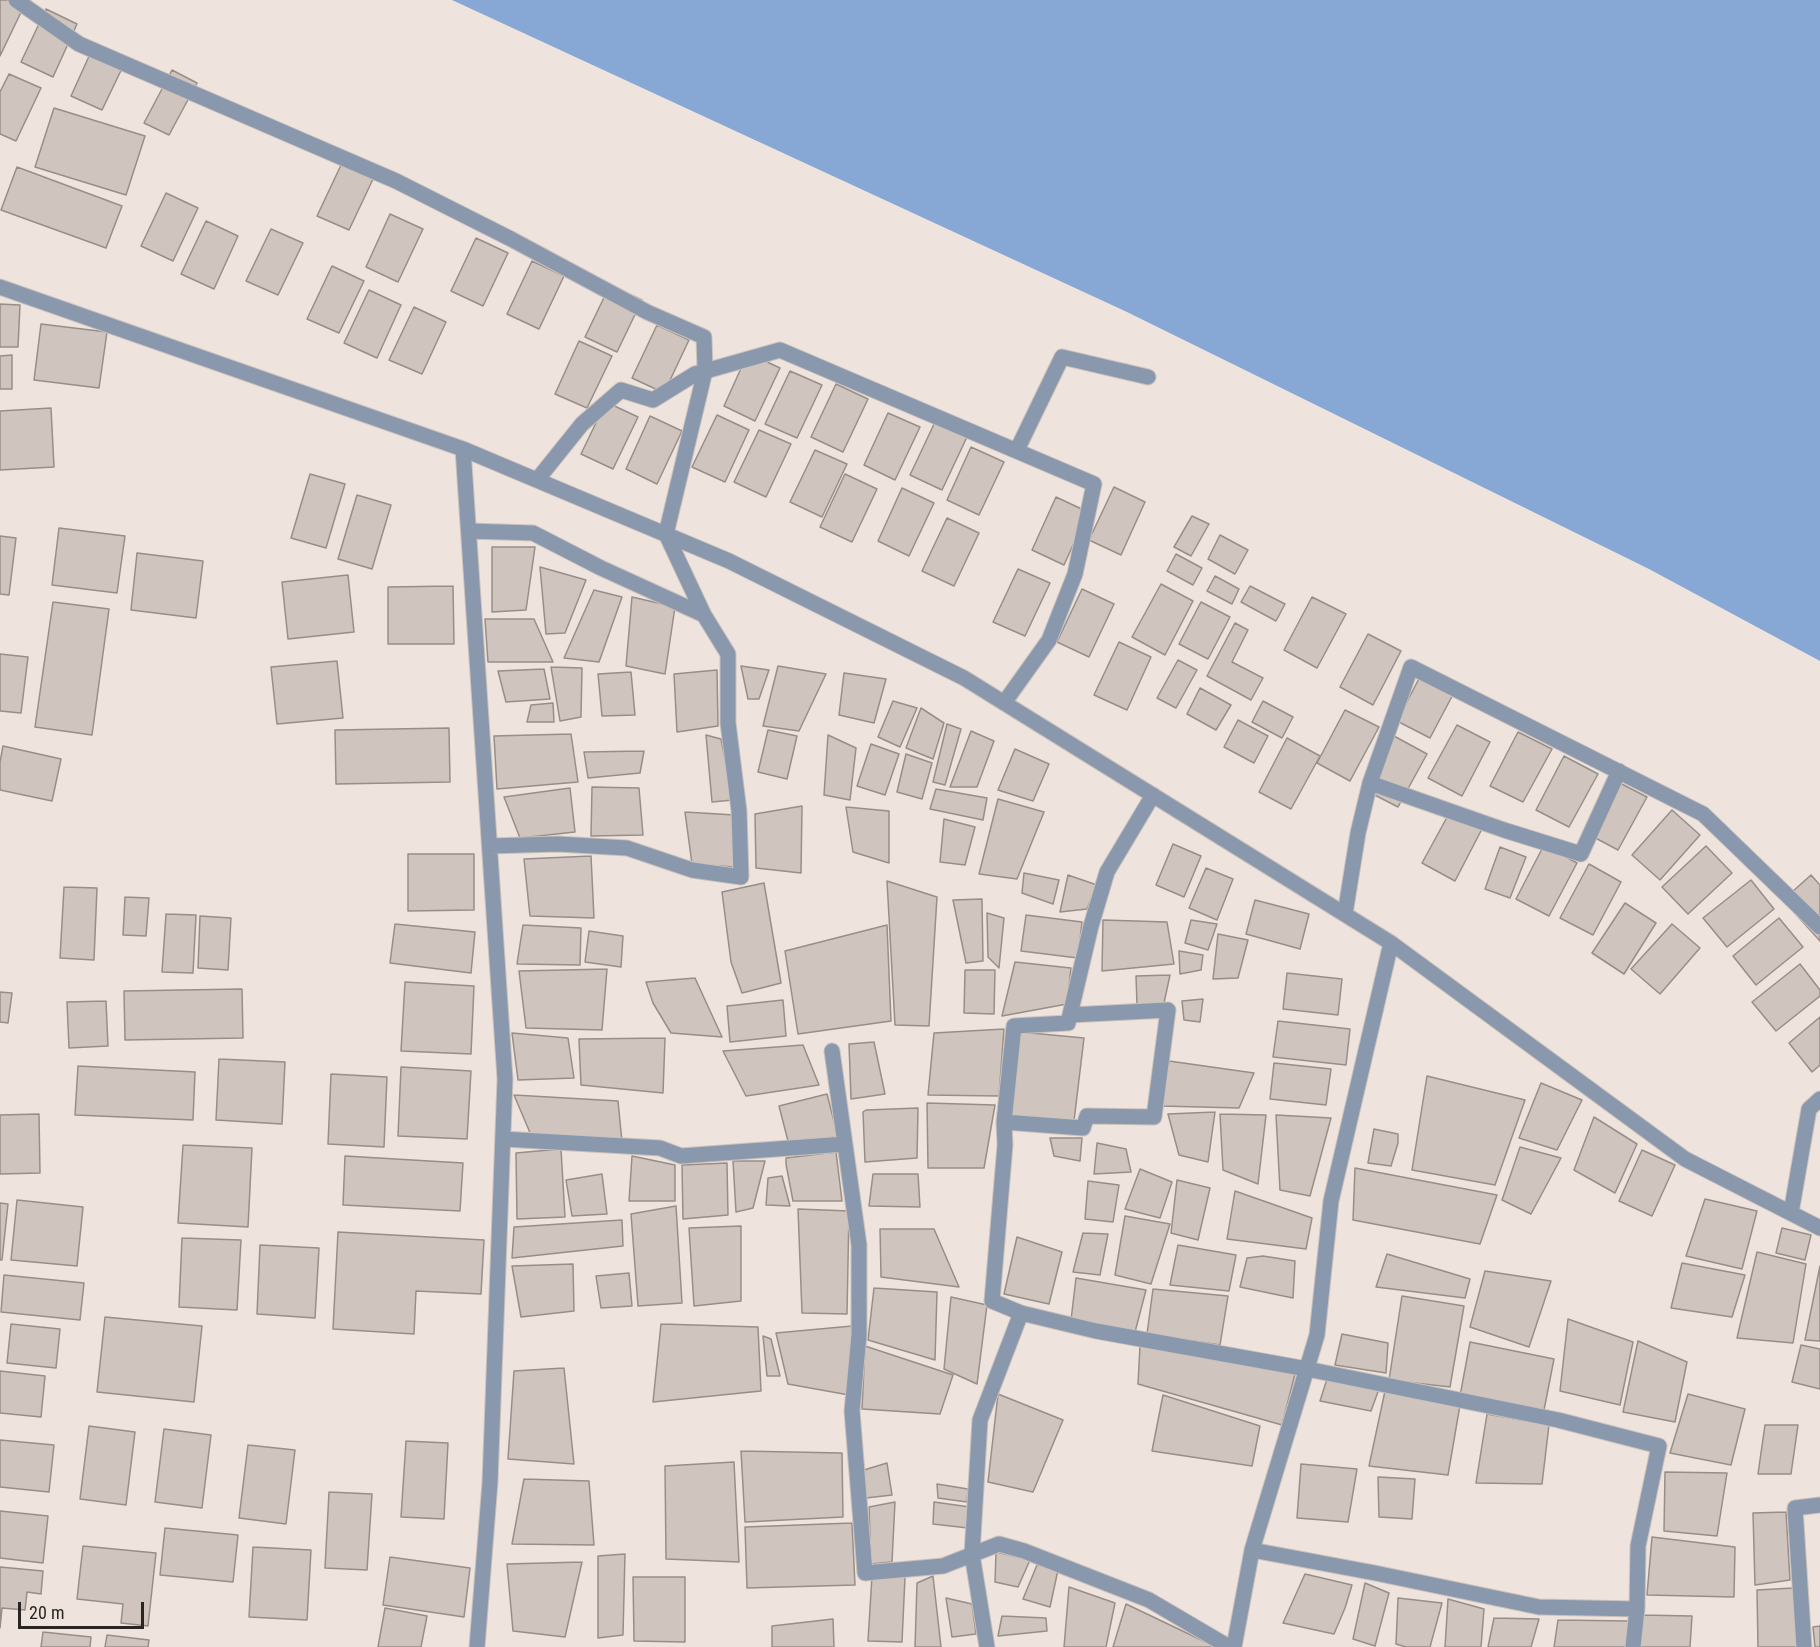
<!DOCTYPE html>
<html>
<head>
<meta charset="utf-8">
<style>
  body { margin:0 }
  #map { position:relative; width:1820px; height:1647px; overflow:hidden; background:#efe4dd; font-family:"Roboto Condensed",sans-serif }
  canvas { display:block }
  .scale { position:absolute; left:18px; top:1602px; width:126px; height:27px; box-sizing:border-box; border:3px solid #292523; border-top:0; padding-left:8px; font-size:18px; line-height:21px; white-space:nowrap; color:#292523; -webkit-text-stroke:4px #efe4dd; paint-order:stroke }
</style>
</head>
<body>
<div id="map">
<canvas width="1820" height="1647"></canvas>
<div class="scale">20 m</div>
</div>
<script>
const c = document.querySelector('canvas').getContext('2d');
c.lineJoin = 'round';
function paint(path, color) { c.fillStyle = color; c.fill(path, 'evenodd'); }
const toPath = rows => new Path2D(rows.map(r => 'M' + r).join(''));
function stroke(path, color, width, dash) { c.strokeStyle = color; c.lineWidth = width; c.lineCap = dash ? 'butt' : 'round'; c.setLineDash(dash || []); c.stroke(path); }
paint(toPath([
  [452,0,1820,0,1820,661,1649,569,1127,312]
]), '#87a7d4');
const building = toPath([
  [0,0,17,0,25,4,0,56,0,0],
  [46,9,77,24,53,77,21,62,46,9],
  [95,43,127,58,102,110,71,96,95,43],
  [172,70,197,83,169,135,144,123,172,70],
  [9,74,41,88,16,141,0,134,0,92,9,74],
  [54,108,145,136,126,195,35,167,54,108],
  [342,163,374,177,349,230,317,216,342,163],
  [17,167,122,206,106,248,1,210,17,167],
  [166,193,198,208,173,261,141,246,166,193],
  [390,214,423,229,398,282,366,267,390,214],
  [206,221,238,236,214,289,181,274,206,221],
  [271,229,303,243,278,295,246,281,271,229],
  [476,238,508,253,483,306,451,291,476,238],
  [532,261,564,276,539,329,507,314,532,261],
  [332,266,364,281,339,333,307,319,332,266],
  [610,285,642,300,617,352,585,337,610,285],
  [369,290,401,305,377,358,344,343,369,290],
  [0,304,20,305,18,347,0,347,0,304],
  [414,307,446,322,422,374,389,360,414,307],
  [41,324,107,332,99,388,34,380,41,324],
  [657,325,689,340,664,393,632,378,657,325],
  [579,341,612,356,587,408,555,394,579,341],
  [748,353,780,368,755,421,724,406,748,353],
  [12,355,12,389,0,389,0,356,12,355],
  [790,371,822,385,797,438,765,424,790,371],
  [836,384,868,399,843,452,811,437,836,384],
  [606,402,638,417,613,469,581,454,606,402],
  [51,408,54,467,0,470,0,411,51,408],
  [888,413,920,427,895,480,864,465,888,413],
  [717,415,749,430,725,482,692,467,717,415],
  [650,416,682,431,657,484,626,469,650,416],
  [935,422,967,437,942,490,910,475,935,422],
  [759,430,791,444,766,497,734,482,759,430],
  [971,447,1004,462,979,515,947,500,971,447],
  [815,450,847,464,822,517,790,502,815,450],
  [310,474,345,484,326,548,291,538,310,474],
  [845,474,877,489,852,542,820,527,845,474],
  [1114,487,1145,502,1121,555,1089,540,1114,487],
  [902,488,934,503,909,556,878,541,902,488],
  [357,495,391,505,372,569,338,559,357,495],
  [1056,497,1088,512,1064,565,1032,550,1056,497],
  [1192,516,1209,524,1191,556,1174,547,1192,516],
  [947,518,979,533,954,586,922,571,947,518],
  [59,528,125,536,117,593,52,585,59,528],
  [1220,535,1248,550,1235,574,1208,559,1220,535],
  [0,536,16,538,9,595,0,594,0,536],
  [492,547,535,547,526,610,492,612,492,547],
  [137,553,203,561,196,618,131,610,137,553],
  [1176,554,1202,568,1193,585,1167,571,1176,554],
  [540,567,586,580,565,633,546,634,540,567],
  [1018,569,1050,583,1025,636,993,622,1018,569],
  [348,575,354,632,288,639,282,582,348,575],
  [1215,576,1239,589,1232,604,1207,591,1215,576],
  [1161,584,1193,601,1165,655,1132,637,1161,584],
  [453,586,454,644,388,644,388,587,453,586],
  [1250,586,1285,604,1276,621,1241,602,1250,586],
  [1082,589,1114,604,1089,657,1057,642,1082,589],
  [594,590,622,597,599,662,564,658,594,590],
  [632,597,675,607,665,674,626,666,632,597],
  [1312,597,1346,614,1317,668,1284,650,1312,597],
  [53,602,109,609,92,735,35,727,53,602],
  [1201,602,1230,617,1208,659,1179,644,1201,602],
  [485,619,534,619,553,662,488,662,485,619],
  [1235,623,1248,630,1232,662,1263,678,1251,700,1207,676,1235,623],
  [1368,634,1401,651,1373,705,1340,687,1368,634],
  [1119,642,1151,657,1127,710,1094,695,1119,642],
  [0,654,28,657,21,713,0,711,0,654],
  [1178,660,1197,670,1176,708,1157,698,1178,660],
  [337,661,343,718,277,724,271,667,337,661],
  [741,666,769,670,759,699,748,699,741,666],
  [778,666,826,674,799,731,763,726,778,666],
  [551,667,582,668,581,717,560,721,551,667],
  [1425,667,1458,685,1430,738,1397,721,1425,667],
  [544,669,550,699,506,702,498,671,544,669],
  [717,670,718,726,677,732,674,674,717,670],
  [631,672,635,715,602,716,598,674,631,672],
  [844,673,886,679,874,723,839,715,844,673],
  [1200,688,1231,705,1216,730,1187,714,1200,688],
  [893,701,917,708,900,747,878,737,893,701],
  [1263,701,1293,717,1282,738,1252,722,1263,701],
  [553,703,554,722,527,722,531,705,553,703],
  [921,708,944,723,933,759,906,748,921,708],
  [1345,710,1379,727,1350,781,1317,763,1345,710],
  [1238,720,1268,736,1254,763,1224,747,1238,720],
  [947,724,961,729,945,785,933,782,947,724],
  [1457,725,1490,742,1462,796,1428,778,1457,725],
  [449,728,450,782,336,784,335,730,449,728],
  [768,730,797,736,787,779,758,772,768,730],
  [971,731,994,741,977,787,950,787,971,731],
  [1518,732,1552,749,1523,802,1490,786,1518,732],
  [571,734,578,782,497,789,494,736,571,734],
  [706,735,721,739,733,800,712,802,706,735],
  [828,735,856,748,850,800,824,795,828,735],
  [1394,736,1427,754,1398,807,1365,790,1394,736],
  [1287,738,1320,756,1291,809,1259,792,1287,738],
  [871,744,899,754,885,795,857,786,871,744],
  [3,746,61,759,52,801,0,790,0,762,3,746],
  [1015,749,1049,764,1033,801,998,790,1015,749],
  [644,751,640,773,588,778,584,752,644,751],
  [906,754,932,763,922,799,897,792,906,754],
  [1564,756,1598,774,1569,827,1536,810,1564,756],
  [1614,780,1647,797,1618,850,1586,833,1614,780],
  [592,787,639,788,643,835,591,836,592,787],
  [570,788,575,832,520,838,504,797,570,788],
  [936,789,987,798,983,820,930,809,936,789],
  [998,799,1044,812,1017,879,979,874,998,799],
  [802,806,801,873,756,868,755,814,802,806],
  [846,807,889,811,889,863,853,852,846,807],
  [1451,810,1483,827,1455,881,1422,863,1451,810],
  [1672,810,1700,835,1660,880,1632,855,1672,810],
  [685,812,735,815,734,867,692,864,685,812],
  [944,819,975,827,965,865,940,862,944,819],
  [1173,844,1201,856,1184,897,1156,885,1173,844],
  [1544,845,1577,863,1549,916,1516,899,1544,845],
  [1706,846,1732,873,1688,914,1662,887,1706,846],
  [1500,847,1526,857,1510,898,1485,889,1500,847],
  [408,854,474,854,474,910,408,911,408,854],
  [591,856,594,918,530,916,524,859,591,856],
  [1589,864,1621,882,1593,935,1560,918,1589,864],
  [1206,868,1233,879,1217,920,1189,908,1206,868],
  [1024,873,1059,880,1053,904,1022,893,1024,873],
  [1068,875,1097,885,1087,909,1060,912,1068,875],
  [1811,875,1820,885,1820,941,1783,900,1811,875],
  [1751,880,1774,909,1727,947,1703,918,1751,880],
  [887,881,937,897,929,1026,895,1025,887,881],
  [764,883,781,983,742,993,731,962,722,892,764,883],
  [64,887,97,888,94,960,60,958,64,887],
  [125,897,149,898,146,936,123,935,125,897],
  [982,899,983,961,966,963,953,900,982,899],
  [1255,900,1309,914,1300,949,1246,934,1255,900],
  [1625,903,1656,923,1624,974,1592,953,1625,903],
  [987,913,1004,918,999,968,988,957,987,913],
  [166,914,196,915,193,973,162,972,166,914],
  [1026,915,1082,922,1078,958,1021,951,1026,915],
  [200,916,231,918,228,970,198,968,200,916],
  [1779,918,1803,947,1756,985,1733,956,1779,918],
  [1103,920,1167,922,1174,964,1102,971,1103,920],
  [1191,920,1217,924,1208,950,1185,943,1191,920],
  [395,924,475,932,471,973,390,963,395,924],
  [1672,924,1700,948,1660,994,1631,969,1672,924],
  [523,925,581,928,580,965,517,964,523,925],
  [887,925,891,1021,798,1034,785,951,887,925],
  [589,931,623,936,621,967,585,962,589,931],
  [1218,934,1248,940,1238,978,1213,979,1218,934],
  [1179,951,1203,955,1201,970,1180,974,1179,951],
  [1015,962,1071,968,1067,1004,1002,1016,1015,962],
  [1800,964,1820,990,1820,996,1776,1031,1752,1002,1800,964],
  [607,969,602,1030,526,1028,519,971,607,969],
  [965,970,995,970,994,1014,964,1013,965,970],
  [1287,973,1342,979,1338,1015,1283,1009,1287,973],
  [1170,975,1164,1003,1137,1005,1136,976,1170,975],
  [695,978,722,1037,671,1033,653,1003,646,982,695,978],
  [405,982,474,986,471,1054,401,1051,405,982],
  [242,989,243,1038,125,1040,124,991,242,989],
  [0,992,12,993,8,1023,0,1022,0,992],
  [1203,999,1200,1022,1184,1020,1182,1001,1203,999],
  [783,1000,786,1036,730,1042,727,1006,783,1000],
  [106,1001,108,1046,69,1048,67,1002,106,1001],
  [1820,1017,1820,1065,1812,1072,1789,1043,1820,1017],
  [1278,1021,1350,1029,1346,1065,1273,1057,1278,1021],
  [1004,1029,999,1096,928,1095,934,1033,1004,1029],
  [1020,1032,1084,1038,1074,1121,1012,1117,1020,1032],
  [512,1033,568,1038,574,1078,518,1080,512,1033],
  [665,1038,663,1093,581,1085,579,1039,665,1038],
  [874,1042,885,1094,851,1099,849,1044,874,1042],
  [803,1045,819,1085,746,1096,723,1051,803,1045],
  [219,1059,285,1062,282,1124,216,1120,219,1059],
  [1169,1061,1254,1073,1239,1108,1161,1106,1169,1061],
  [1274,1063,1331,1069,1326,1105,1270,1099,1274,1063],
  [78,1066,195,1072,193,1120,75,1115,78,1066],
  [401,1067,471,1071,467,1139,398,1136,401,1067],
  [331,1074,387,1077,384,1147,328,1144,331,1074],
  [1427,1076,1525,1100,1495,1185,1412,1170,1427,1076],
  [1541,1083,1582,1100,1557,1150,1519,1138,1541,1083],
  [827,1094,838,1137,788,1141,779,1106,827,1094],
  [514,1095,618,1101,622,1142,531,1135,514,1095],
  [927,1103,995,1105,984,1168,928,1168,927,1103],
  [918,1108,917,1158,865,1162,863,1112,866,1110,918,1108],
  [1215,1112,1208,1162,1179,1155,1168,1114,1215,1112],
  [39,1114,40,1173,0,1174,0,1115,39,1114],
  [1220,1114,1266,1115,1258,1184,1223,1170,1220,1114],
  [1276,1115,1331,1118,1310,1196,1280,1190,1276,1115],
  [1594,1117,1637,1144,1615,1193,1574,1170,1594,1117],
  [1374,1129,1398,1134,1398,1143,1391,1166,1368,1163,1374,1129],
  [1050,1138,1082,1138,1080,1161,1054,1156,1050,1138],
  [1097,1143,1126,1149,1131,1172,1094,1174,1097,1143],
  [183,1145,252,1148,248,1227,178,1223,183,1145],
  [1520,1147,1561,1158,1531,1214,1502,1200,1520,1147],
  [561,1149,565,1217,517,1219,516,1153,561,1149],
  [1642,1150,1675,1165,1652,1216,1619,1201,1642,1150],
  [836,1152,842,1201,793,1201,786,1164,786,1158,836,1152],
  [345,1156,463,1163,460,1211,343,1205,345,1156],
  [632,1156,675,1165,675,1201,629,1201,632,1156],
  [733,1161,765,1161,753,1208,736,1212,733,1161],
  [727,1163,728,1215,683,1219,682,1165,727,1163],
  [1355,1168,1497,1195,1480,1244,1353,1220,1355,1168],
  [1140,1169,1172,1182,1160,1218,1125,1209,1140,1169],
  [602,1174,607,1214,572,1216,566,1180,602,1174],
  [873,1174,918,1174,920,1207,869,1206,873,1174],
  [782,1176,790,1206,766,1205,768,1178,782,1176],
  [1177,1180,1210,1188,1198,1240,1171,1233,1177,1180],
  [1088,1181,1119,1185,1113,1222,1085,1219,1088,1181],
  [1235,1191,1312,1218,1306,1249,1227,1239,1235,1191],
  [1705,1199,1757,1211,1742,1269,1686,1256,1705,1199],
  [17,1200,83,1207,77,1266,11,1260,17,1200],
  [0,1203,8,1204,2,1260,0,1260,0,1203],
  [676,1206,682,1303,638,1306,631,1214,676,1206],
  [798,1209,849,1211,847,1314,802,1313,798,1209],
  [1125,1216,1170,1224,1151,1284,1115,1275,1125,1216],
  [622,1220,623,1246,512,1258,514,1227,622,1220],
  [741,1226,741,1301,694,1306,689,1228,741,1226],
  [1782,1228,1811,1235,1805,1260,1776,1253,1782,1228],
  [880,1229,934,1229,959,1287,881,1277,880,1229],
  [338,1232,484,1240,481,1294,416,1291,414,1334,333,1329,338,1232],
  [1083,1233,1108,1234,1100,1275,1073,1272,1083,1233],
  [1017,1237,1062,1252,1049,1304,1004,1294,1017,1237],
  [182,1238,241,1240,237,1310,179,1307,182,1238],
  [260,1245,319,1248,315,1318,257,1314,260,1245],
  [1178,1245,1236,1255,1229,1291,1170,1285,1178,1245],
  [1757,1252,1806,1264,1793,1343,1737,1338,1757,1252],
  [1387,1254,1470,1279,1465,1298,1376,1287,1387,1254],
  [1263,1256,1295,1261,1293,1298,1240,1287,1247,1258,1263,1256],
  [1682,1263,1745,1275,1732,1317,1671,1308,1682,1263],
  [573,1264,574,1311,521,1317,512,1266,573,1264],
  [1820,1266,1820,1341,1805,1340,1820,1266],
  [1485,1271,1551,1281,1529,1347,1470,1327,1485,1271],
  [629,1273,632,1306,601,1308,596,1276,629,1273],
  [4,1275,84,1283,80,1320,1,1312,4,1275],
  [1076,1278,1146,1290,1135,1332,1071,1320,1076,1278],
  [874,1288,937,1292,935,1360,868,1340,874,1288],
  [1153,1289,1228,1296,1220,1345,1147,1334,1153,1289],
  [1402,1296,1464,1306,1450,1387,1389,1380,1402,1296],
  [951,1297,987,1305,977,1384,944,1369,951,1297],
  [105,1317,202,1326,194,1402,97,1392,105,1317],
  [1568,1319,1633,1342,1620,1405,1560,1391,1568,1319],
  [11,1324,60,1329,56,1368,7,1363,11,1324],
  [661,1324,758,1327,761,1391,653,1402,661,1324],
  [852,1326,849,1395,788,1384,776,1333,852,1326],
  [1342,1334,1388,1343,1386,1373,1335,1365,1342,1334],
  [763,1336,771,1339,780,1376,767,1376,763,1336],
  [1638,1341,1687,1362,1675,1422,1623,1412,1638,1341],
  [1470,1342,1554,1359,1544,1410,1460,1396,1470,1342],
  [1801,1345,1820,1349,1820,1389,1792,1382,1801,1345],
  [865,1346,953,1375,940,1414,862,1409,865,1346],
  [1140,1346,1295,1374,1282,1425,1138,1384,1140,1346],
  [564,1368,574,1464,508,1459,514,1371,564,1368],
  [0,1371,45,1376,41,1417,0,1413,0,1371],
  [1327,1379,1379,1389,1371,1411,1320,1401,1327,1379],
  [1385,1391,1460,1405,1448,1475,1369,1466,1385,1391],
  [998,1394,1063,1420,1033,1492,988,1482,998,1394],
  [1688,1394,1745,1409,1731,1465,1670,1453,1688,1394],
  [1163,1395,1260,1426,1252,1466,1152,1451,1163,1395],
  [1487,1414,1549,1425,1542,1484,1476,1483,1487,1414],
  [1765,1425,1798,1425,1791,1474,1758,1474,1765,1425],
  [89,1426,135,1432,126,1505,80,1499,89,1426],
  [164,1429,211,1435,202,1508,155,1502,164,1429],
  [0,1440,54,1445,49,1492,0,1487,0,1440],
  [406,1441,448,1443,444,1519,401,1517,406,1441],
  [248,1445,295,1450,286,1524,239,1518,248,1445],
  [741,1451,842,1453,843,1517,745,1522,741,1451],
  [734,1462,739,1562,666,1559,665,1466,734,1462],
  [887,1463,892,1495,866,1498,864,1470,887,1463],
  [1301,1464,1357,1469,1348,1522,1297,1518,1301,1464],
  [1665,1472,1727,1473,1717,1536,1664,1531,1665,1472],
  [1378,1477,1415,1479,1412,1519,1379,1517,1378,1477],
  [524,1479,589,1481,594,1545,512,1544,524,1479],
  [937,1484,968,1489,967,1502,938,1498,937,1484],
  [329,1492,372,1494,367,1570,325,1568,329,1492],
  [895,1502,892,1562,871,1564,869,1507,895,1502],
  [934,1502,970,1507,968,1528,933,1524,934,1502],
  [0,1511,48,1516,43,1563,0,1558,0,1511],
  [1786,1512,1790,1580,1755,1585,1753,1513,1786,1512],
  [852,1523,855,1585,747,1588,745,1527,852,1523],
  [165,1528,238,1535,233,1582,160,1575,165,1528],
  [1652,1537,1735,1547,1734,1597,1647,1595,1652,1537],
  [83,1546,156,1553,148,1626,121,1623,123,1604,77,1599,83,1546],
  [253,1547,311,1550,307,1620,249,1617,253,1547],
  [996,1552,1030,1560,1018,1587,995,1582,996,1552],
  [625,1554,623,1635,598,1638,598,1556,625,1554],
  [390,1557,470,1568,464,1617,383,1605,390,1557],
  [582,1562,565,1637,513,1631,507,1564,582,1562],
  [1037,1565,1058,1570,1050,1607,1023,1599,1037,1565],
  [0,1567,43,1571,41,1594,27,1592,25,1610,2,1608,0,1628,0,1567],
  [1305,1574,1352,1585,1345,1608,1334,1634,1283,1623,1305,1574],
  [872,1576,905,1577,902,1642,868,1641,872,1576],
  [933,1576,941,1647,915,1647,917,1583,933,1576],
  [633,1577,685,1577,685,1642,634,1641,633,1577],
  [1365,1583,1389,1593,1375,1646,1353,1639,1365,1583],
  [1069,1587,1115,1603,1106,1647,1064,1647,1069,1587],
  [1793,1588,1797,1647,1758,1647,1757,1590,1793,1588],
  [946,1598,972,1604,976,1634,952,1637,946,1598],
  [1398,1598,1442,1603,1430,1647,1406,1647,1396,1644,1398,1598],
  [1448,1599,1484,1609,1481,1647,1445,1647,1448,1599],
  [1126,1604,1214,1646,1214,1647,1113,1647,1126,1604],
  [385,1608,427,1616,421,1647,378,1647,385,1608],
  [1641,1615,1692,1616,1690,1647,1639,1647,1641,1615],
  [1002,1616,1046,1618,1047,1631,998,1636,1002,1616],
  [1494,1618,1539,1619,1531,1647,1488,1647,1494,1618],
  [833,1619,834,1647,772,1647,772,1626,833,1619],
  [1558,1620,1629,1621,1627,1647,1554,1647,1558,1620],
  [1820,1626,1820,1647,1815,1647,1813,1627,1820,1626],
  [43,1632,91,1637,90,1647,41,1647,43,1632],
  [107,1635,149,1640,148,1647,105,1647,107,1635]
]);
paint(building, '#cfc5be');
stroke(building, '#988e88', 1.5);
const street = toPath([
  [16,0,79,44,396,181,511,239,647,312,704,337,705,371,666,534,704,615,728,654,728,723,739,811,741,877,692,870,627,848,558,844,490,846],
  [0,287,463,449,729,561,964,678,1391,943,1685,1159,1820,1228],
  [463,449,505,1079,490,1482,477,1647],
  [1017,450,1062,357,1148,377],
  [537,480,582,424,621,390,653,400,695,374,780,350,1094,484,1075,574,1049,640,1004,703],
  [469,531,533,533,601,568,704,615],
  [1370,783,1504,830,1581,854,1619,771],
  [1345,914,1358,833,1370,783,1411,667,1703,814,1820,927],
  [832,1051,859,1245,859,1335,852,1411,865,1573,943,1566,999,1544,1024,1551,1149,1600,1229,1647],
  [1004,1122,1083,1128,1087,1116,1154,1117,1168,1010,1070,1015],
  [503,1139,660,1148,681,1156,845,1144],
  [1791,1213,1809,1109,1820,1099],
  [1021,1313,992,1301,1005,1145,1004,1122,1014,1026,1068,1023,1091,926,1107,872,1153,795],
  [1252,1550,1375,1573,1539,1607,1637,1609,1633,1647],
  [987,1647,972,1554,980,1420,1021,1313,1096,1331,1307,1369,1558,1420,1659,1446,1638,1546,1637,1609],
  [1234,1647,1252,1550,1317,1335,1331,1201,1391,943],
  [1804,1647,1795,1508,1820,1505]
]);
stroke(street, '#cbc2bc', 17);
stroke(street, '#8a98ad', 15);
</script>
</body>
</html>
